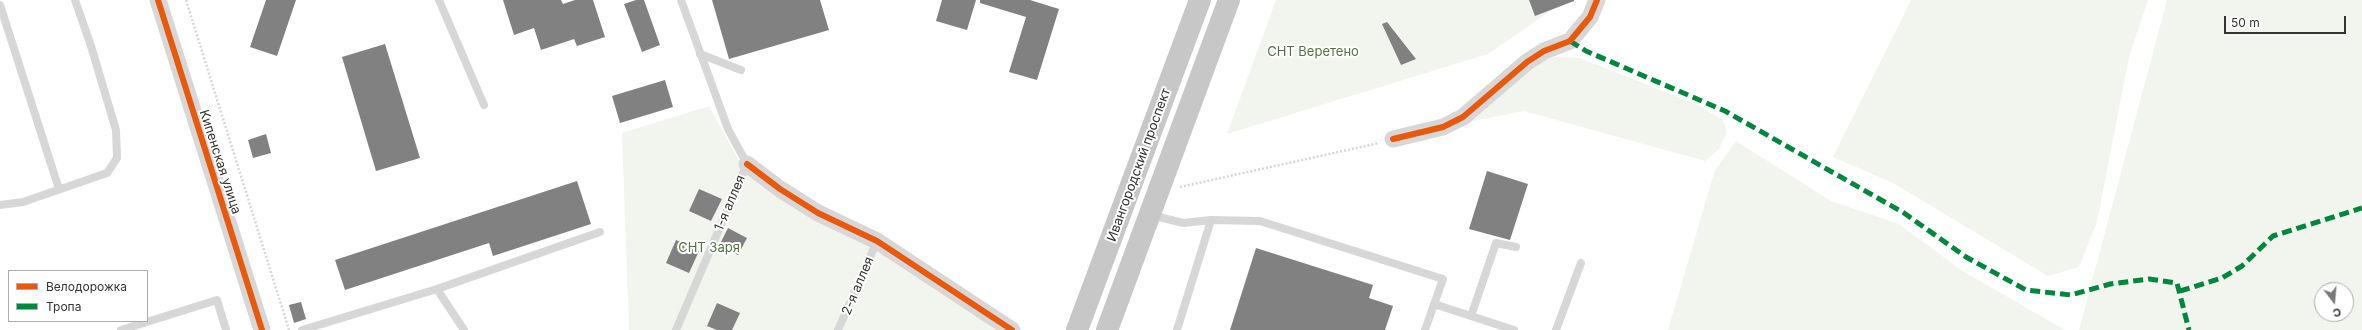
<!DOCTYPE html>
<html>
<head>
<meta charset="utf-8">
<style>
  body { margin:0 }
  #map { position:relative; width:2362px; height:330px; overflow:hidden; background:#fff; font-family:Inter,sans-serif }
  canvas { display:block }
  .legend { position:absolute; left:8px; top:270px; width:140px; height:52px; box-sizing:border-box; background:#fff; border:1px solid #adadad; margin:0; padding:5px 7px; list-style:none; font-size:12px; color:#333 }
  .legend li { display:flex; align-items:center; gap:8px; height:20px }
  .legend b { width:20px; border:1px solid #adadad }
  .north { position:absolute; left:2314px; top:282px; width:40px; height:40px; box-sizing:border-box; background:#fff; border:1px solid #adadad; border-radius:50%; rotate:164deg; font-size:11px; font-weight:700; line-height:16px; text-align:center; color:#333 }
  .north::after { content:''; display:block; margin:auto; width:14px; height:18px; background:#7a7a7a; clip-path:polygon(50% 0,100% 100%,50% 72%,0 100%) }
  .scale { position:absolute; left:2224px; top:16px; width:122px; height:18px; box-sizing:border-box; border:2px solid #333; border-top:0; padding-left:5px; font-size:12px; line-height:14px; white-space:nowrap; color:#333; -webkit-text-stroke:3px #fff; paint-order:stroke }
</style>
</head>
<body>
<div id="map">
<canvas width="2362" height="330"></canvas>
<ul class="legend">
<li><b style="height:5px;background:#e8590c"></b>Велодорожка</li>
<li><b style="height:5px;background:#00873e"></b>Тропа</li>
</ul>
<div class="north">С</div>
<div class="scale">50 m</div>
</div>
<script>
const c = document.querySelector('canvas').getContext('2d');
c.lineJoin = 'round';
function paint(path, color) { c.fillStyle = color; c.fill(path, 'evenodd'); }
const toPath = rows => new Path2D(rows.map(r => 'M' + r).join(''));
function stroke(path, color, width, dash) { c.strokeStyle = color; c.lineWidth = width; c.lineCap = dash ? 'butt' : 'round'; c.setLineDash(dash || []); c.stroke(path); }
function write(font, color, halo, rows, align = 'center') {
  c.font = font + ' Inter,sans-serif'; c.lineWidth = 4; c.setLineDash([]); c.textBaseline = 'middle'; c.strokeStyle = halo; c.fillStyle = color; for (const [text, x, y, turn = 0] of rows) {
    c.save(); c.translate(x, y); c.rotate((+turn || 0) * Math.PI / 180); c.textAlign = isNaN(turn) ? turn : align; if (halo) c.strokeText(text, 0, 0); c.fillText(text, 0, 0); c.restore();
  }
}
paint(toPath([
  [1276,0,1566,0,1488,54,1227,134],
  [1911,0,2148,0,2129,57,2097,222,2079,267,2048,276,1893,183,1833,157],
  [2167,0,2362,0,2362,330,2079,330],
  [2322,290,2346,290,2346,314,2322,314],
  [1554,57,1580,58,1698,105,1723,120,1727,132,1719,149,1705,161,1524,111,1458,124,1538,62],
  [709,106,742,166,1004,330,629,330,622,133],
  [1736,141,1831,201,1899,224,1961,270,2065,330,1668,330,1715,170]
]), '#f1f5ed');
paint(toPath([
  [266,0,296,0,277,56,250,47],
  [503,0,561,0,563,4,575,0,593,0,605,37,577,46,574,39,541,50,534,28,514,35],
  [636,0,644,0,660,45,642,52,624,4],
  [712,0,820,0,829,30,729,59],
  [942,0,976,0,967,30,936,21],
  [980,0,1030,0,1059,9,1037,80,1009,72,1026,17,980,3],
  [1529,0,1574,0,1574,1,1535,16],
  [1387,22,1416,59,1401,65,1382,24],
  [385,44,420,158,376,171,342,57],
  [665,80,673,107,620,123,612,96],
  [266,134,271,153,253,158,248,140],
  [1487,171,1528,184,1510,240,1469,229],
  [577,181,591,224,493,256,489,243,345,290,335,260],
  [699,189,722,199,711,221,689,211],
  [728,228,747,238,738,255,719,246],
  [676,240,699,251,689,273,666,263],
  [1256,248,1373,285,1369,298,1393,306,1385,330,1230,330],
  [301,302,306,319,294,323,289,305],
  [717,303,740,313,732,330,717,330,707,326]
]), '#818181');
stroke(toPath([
  [186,0,289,330],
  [1180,187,1379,143]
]), '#d6d6d6', 2.5, [2, 2]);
stroke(toPath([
  [439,0,484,105],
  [0,5,59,189],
  [700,54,741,70],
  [0,205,23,202,107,173,117,158,116,130,91,46,75,0],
  [1151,215,1183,223,1211,220,1260,221,1443,279,1425,330],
  [437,289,464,330],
  [1434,304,1514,330],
  [1471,316,1496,243,1516,247],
  [121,330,217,300,226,330],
  [302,330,437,289,600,232],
  [676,330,747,164,728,129,681,0],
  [838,330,877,241],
  [1177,330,1211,220],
  [1556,330,1581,263]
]), '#d7d7d7', 8);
stroke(toPath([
  [158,0,262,330],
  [1393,139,1443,127,1463,117,1527,62,1544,51,1570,41,1590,17,1597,0],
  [747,164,780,189,818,213,877,241,1012,330]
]), '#d7d7d7', 17);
stroke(toPath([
  [1077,330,1200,0],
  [1107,330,1229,0]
]), '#c7c7c7', 22);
stroke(toPath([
  [1570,41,1586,51,1725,111,1904,213,1966,257,2026,290,2071,295,2110,284,2149,279,2177,283,2189,330],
  [2180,291,2222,278,2242,266,2273,236,2362,208]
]), '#00873e', 5, [10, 5]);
stroke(toPath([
  [158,0,262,330],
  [1393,139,1443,127,1463,117,1527,62,1544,51,1570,41,1590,17,1597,0],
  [747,164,780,189,818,213,877,241,1012,330]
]), '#e8590c', 6);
write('13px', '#56703f', '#fff', [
  ["СНТ Веретено",1313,52],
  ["СНТ Заря",709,248]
]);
write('13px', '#333', '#fff', [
  ["Кипенская улица",220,162,72],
  ["Ивангородский проспект",1139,165,-70],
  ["1-я аллея",730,203,-67],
  ["2-я аллея",858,286,-67]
]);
</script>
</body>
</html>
